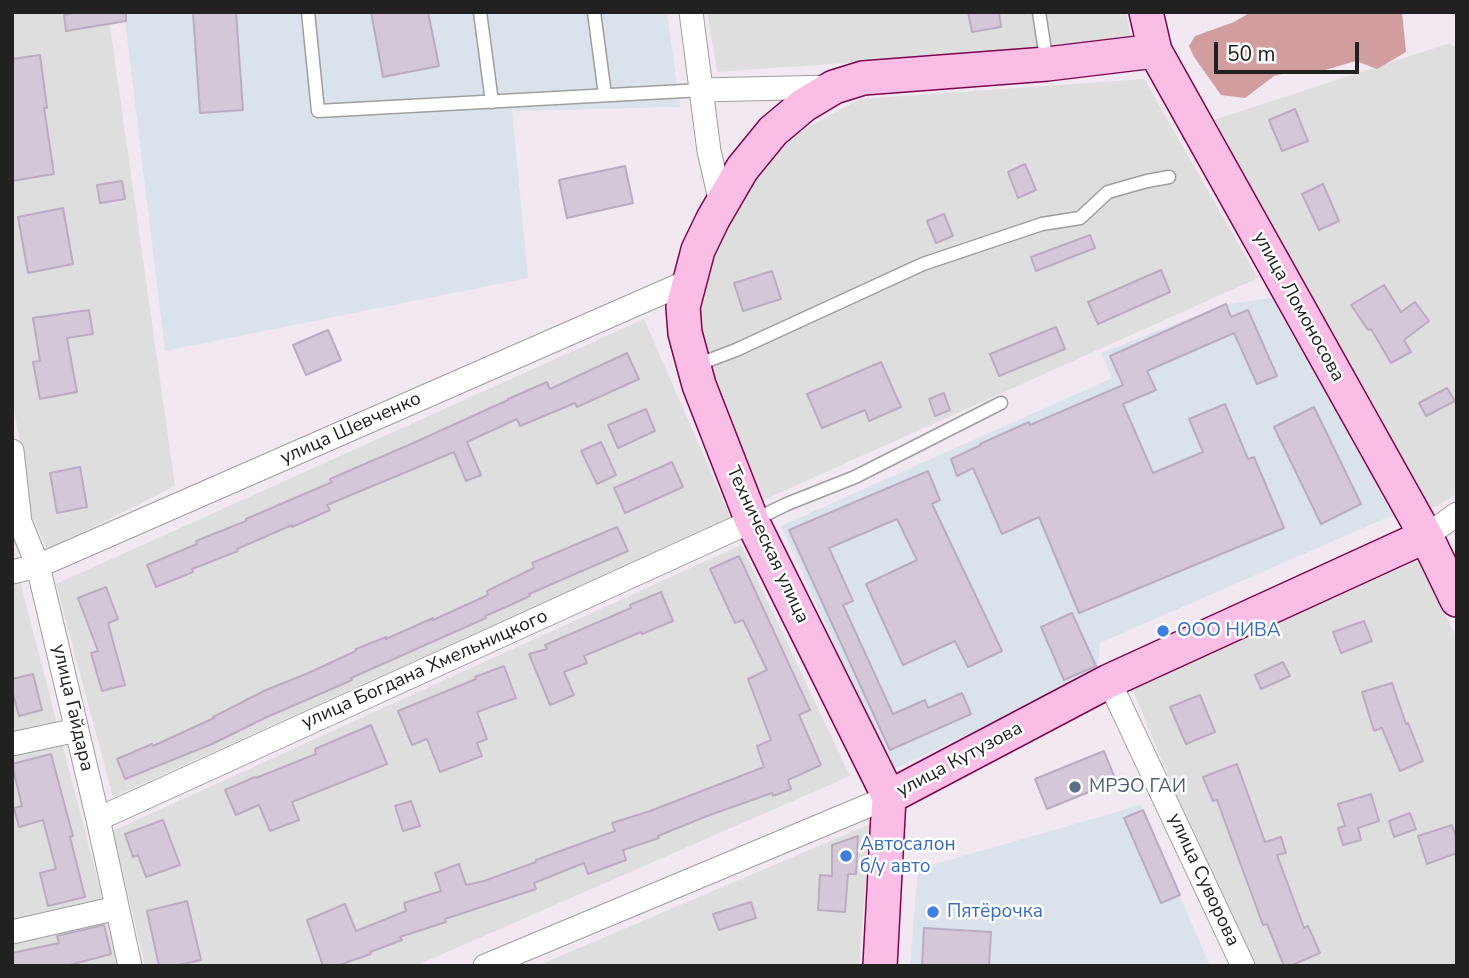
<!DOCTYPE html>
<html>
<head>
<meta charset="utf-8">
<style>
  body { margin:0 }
  #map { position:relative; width:1469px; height:978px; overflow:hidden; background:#f1e8f2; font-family:"Nunito Sans",sans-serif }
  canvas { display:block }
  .frame { position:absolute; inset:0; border:14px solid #212121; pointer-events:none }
  .scale { position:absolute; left:1214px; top:42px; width:145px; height:32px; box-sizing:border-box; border:4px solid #212121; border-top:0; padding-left:9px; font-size:21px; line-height:24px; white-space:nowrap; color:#212121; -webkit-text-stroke:5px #fff; paint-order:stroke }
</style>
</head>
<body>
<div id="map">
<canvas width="1469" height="978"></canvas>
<div class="frame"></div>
<div class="scale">50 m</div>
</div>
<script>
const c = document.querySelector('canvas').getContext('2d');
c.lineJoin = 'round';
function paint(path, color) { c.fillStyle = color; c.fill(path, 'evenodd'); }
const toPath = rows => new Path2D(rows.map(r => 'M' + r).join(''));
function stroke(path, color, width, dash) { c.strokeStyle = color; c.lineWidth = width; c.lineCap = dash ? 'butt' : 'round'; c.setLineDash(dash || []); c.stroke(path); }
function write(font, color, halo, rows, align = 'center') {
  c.font = font + ' "Nunito Sans",sans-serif'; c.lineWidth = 5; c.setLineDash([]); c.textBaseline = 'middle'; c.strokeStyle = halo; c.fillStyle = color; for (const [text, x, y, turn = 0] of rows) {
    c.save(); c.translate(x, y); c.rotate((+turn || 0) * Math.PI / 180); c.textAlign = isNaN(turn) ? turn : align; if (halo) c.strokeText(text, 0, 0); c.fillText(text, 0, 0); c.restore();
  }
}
paint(toPath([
  [12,12,108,12,175,486,47,550,31,514,12,395],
  [707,12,1126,12,1132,43,717,72],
  [1450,43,1457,49,1457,494,1427,511,1214,120],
  [1144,79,1258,278,759,502,709,376,700,316,710,249,748,189,796,134,860,99],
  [644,319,731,518,113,797,56,584],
  [741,545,850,776,415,966,145,966,113,831],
  [1419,560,1457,639,1457,966,1247,966,1132,688],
  [20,581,120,966,12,966,12,583],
  [870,824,859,966,537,966]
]), '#dfdedf');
paint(toPath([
  [124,12,667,12,680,107,512,111,528,278,165,351],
  [1272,298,1393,515,1100,643,1097,674,892,770,781,526,1112,378,1101,353,1226,304],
  [1140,804,1210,966,910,966,918,869,1117,812]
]), '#dae3eb');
paint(toPath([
  [1251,12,1402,12,1406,52,1377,69,1356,61,1311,74,1299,70,1274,76,1245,98,1221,95,1194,57,1189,46,1195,36,1234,22]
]), '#d19d9e');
const building = toPath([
  [78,12,126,12,126,21,66,31,64,15,78,12],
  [193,12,236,12,243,110,200,113,193,12],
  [371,12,428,12,439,66,383,77,371,12],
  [968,12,999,12,1001,27,972,32,968,12],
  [40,55,47,108,44,108,54,174,12,181,12,59,40,55],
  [1295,109,1308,141,1282,151,1269,120,1295,109],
  [1025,164,1036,190,1018,198,1008,172,1025,164],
  [625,166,633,203,567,218,559,180,625,166],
  [122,181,125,199,100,203,97,185,122,181],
  [1323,184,1339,221,1319,230,1302,194,1323,184],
  [63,208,73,264,28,273,18,217,63,208],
  [944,214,953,236,936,243,927,221,944,214],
  [1090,235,1095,248,1036,271,1031,257,1090,235],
  [1161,270,1170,292,1098,324,1088,302,1161,270],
  [772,271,781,299,743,311,734,283,772,271],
  [1384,285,1401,312,1415,302,1429,321,1404,340,1411,352,1391,363,1371,329,1368,330,1351,305,1384,285],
  [1226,304,1231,317,1248,310,1277,376,1257,384,1234,333,1147,371,1156,390,1123,404,1153,473,1203,452,1189,419,1225,404,1248,459,1254,457,1284,528,1079,613,1039,517,1002,534,973,468,957,476,951,459,981,445,980,444,1029,422,1030,425,1123,385,1110,356,1226,304],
  [89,310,93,334,67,338,77,392,40,399,33,362,40,361,33,318,89,310],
  [1056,327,1065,349,999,376,990,354,1056,327],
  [328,330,341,360,306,375,293,345,328,330],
  [627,353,639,379,577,407,575,403,520,426,517,419,467,442,481,475,466,481,454,452,327,505,330,510,292,527,292,525,237,549,238,551,192,569,193,572,156,587,147,565,197,544,196,541,246,521,246,519,332,482,330,479,411,444,508,400,508,399,547,382,550,389,627,353],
  [881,362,901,407,869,421,865,410,822,428,807,394,881,362],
  [1447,388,1455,401,1426,416,1419,403,1447,388],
  [944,393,950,410,935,416,929,399,944,393],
  [1314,407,1361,504,1321,524,1274,427,1314,407],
  [646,409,655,431,618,448,608,425,646,409],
  [601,442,616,475,597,484,581,451,601,442],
  [672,462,683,487,625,513,614,488,672,462],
  [80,467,87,507,57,513,50,473,80,467],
  [928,471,940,500,932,504,1002,651,968,667,955,641,903,665,866,584,917,560,897,519,829,548,853,601,843,605,893,714,925,700,928,708,962,693,971,714,890,750,789,530,928,471],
  [617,527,628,551,529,594,530,596,506,607,485,616,486,618,351,678,352,680,267,717,212,744,125,779,117,759,152,744,153,746,214,718,213,717,266,690,306,674,356,651,356,649,386,637,386,639,433,618,433,620,488,595,487,591,534,568,532,563,617,527],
  [739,556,810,710,799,715,821,765,788,780,791,789,773,796,772,793,707,816,658,836,659,838,623,850,626,860,588,874,584,863,534,883,536,889,445,919,446,922,400,937,402,940,370,952,371,954,336,966,323,966,307,920,345,904,356,931,406,911,404,903,441,891,435,873,459,864,466,885,484,881,536,862,536,860,615,831,612,823,650,811,764,767,757,746,771,740,748,679,767,670,743,620,735,623,710,569,739,556],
  [106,587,118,619,108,623,125,685,102,691,91,653,98,651,78,598,106,587],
  [661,592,673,621,642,634,641,632,584,656,587,663,564,672,574,695,550,705,529,654,547,649,545,645,631,608,630,605,661,592],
  [1072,613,1096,666,1064,680,1041,627,1072,613],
  [1364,621,1372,641,1341,653,1333,632,1364,621],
  [1283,662,1290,676,1261,689,1255,675,1283,662],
  [504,666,516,698,477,712,487,739,477,743,482,756,440,772,427,739,412,745,398,711,476,679,475,677,504,666],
  [33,674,42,710,19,716,12,690,12,679,33,674],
  [1392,683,1406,724,1408,723,1423,761,1400,771,1382,728,1374,731,1362,692,1392,683],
  [1200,695,1215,732,1186,744,1170,707,1200,695],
  [371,725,387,764,292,802,299,820,270,831,259,805,236,815,225,790,255,777,256,778,316,754,315,749,371,725],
  [1104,751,1116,781,1047,809,1035,779,1104,751],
  [51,754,73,836,70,837,85,897,48,906,40,873,56,869,43,820,19,827,14,808,22,806,12,764,51,754],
  [1237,764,1265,842,1281,837,1286,853,1277,855,1304,928,1308,926,1320,953,1290,966,1284,966,1267,924,1263,925,1217,800,1213,801,1203,777,1237,764],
  [1371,794,1379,821,1358,828,1361,840,1343,845,1338,828,1345,826,1338,804,1371,794],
  [411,801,420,826,403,831,395,806,411,801],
  [1143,810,1180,895,1161,903,1124,818,1143,810],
  [1410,813,1416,829,1394,837,1389,821,1410,813],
  [163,820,180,865,146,877,138,855,133,857,125,834,163,820],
  [1452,825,1457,840,1457,853,1427,864,1418,836,1452,825],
  [858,836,856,874,848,874,845,912,818,910,820,875,832,876,832,845,858,836],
  [187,901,201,960,174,966,159,966,147,911,187,901],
  [751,902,756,918,719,930,713,914,751,902],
  [104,925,111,954,66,966,12,966,12,953,59,943,57,936,104,925],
  [924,928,991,932,989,966,922,966,924,928]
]);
paint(building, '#d4c8d8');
stroke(building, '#bcaac3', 2);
const service = toPath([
  [308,12,318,111,702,90],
  [480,12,492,102],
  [594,12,605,95],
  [1039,12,1047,64],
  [694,366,736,350,923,264,1042,224,1080,218,1108,192,1147,181,1169,177],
  [752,521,787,504,855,477,1001,403]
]);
const minor = toPath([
  [691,12,709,151,721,203],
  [702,90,832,87],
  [12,451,20,522,38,566,98,819,130,966],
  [1426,536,1457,514],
  [12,572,38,566,689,281],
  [1109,681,1243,966],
  [12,744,77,730],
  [98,819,752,521],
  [12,932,117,908],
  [485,966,889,797]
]);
const secondary = toPath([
  [1146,12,1155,51,1426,536,1457,600],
  [889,797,1109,681,1426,536],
  [880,966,889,797,752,521,699,385,685,333,683,307,698,250,713,219,742,169,773,131,804,105,834,87,863,78,1047,64,1155,51]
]);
stroke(service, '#9e9e9e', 15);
stroke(minor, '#9e9e9e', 25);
stroke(secondary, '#7c054e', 36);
stroke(service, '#fff', 12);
stroke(minor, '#fff', 23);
stroke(secondary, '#fabee6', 33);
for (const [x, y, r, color] of [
  [1163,631,7,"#3f7fe0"],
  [1075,787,7,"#5c6f8a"],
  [846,856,7,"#3f7fe0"],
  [933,912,7,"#3f7fe0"]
]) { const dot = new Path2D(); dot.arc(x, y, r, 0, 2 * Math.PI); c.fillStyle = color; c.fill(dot); stroke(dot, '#fff', 2.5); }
write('19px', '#212121', '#fff', [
  ["улица Ломоносова",1298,307,61],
  ["улица Шевченко",351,429,-24],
  ["Техническая улица",767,545,65],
  ["улица Богдана Хмельницкого",425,670,-24],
  ["улица Гайдара",72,708,77],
  ["улица Кутузова",960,760,-28],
  ["улица Суворова",1203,880,65]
]);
write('19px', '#366cbe', '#fff', [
  ["ООО НИВА",1177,631],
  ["Автосалон",860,845],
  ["б/у авто",860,867],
  ["Пятёрочка",947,912]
], 'left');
write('19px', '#4e5e75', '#fff', [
  ["МРЭО ГАИ",1089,787]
], 'left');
</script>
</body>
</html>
